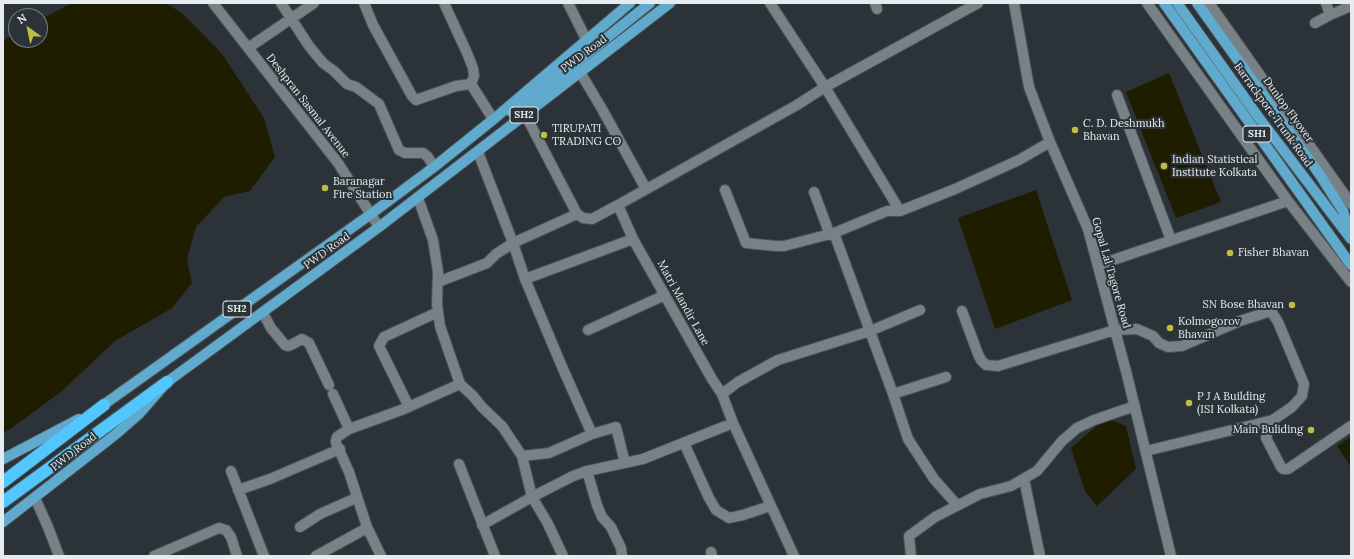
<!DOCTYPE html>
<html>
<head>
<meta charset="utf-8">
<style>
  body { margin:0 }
  #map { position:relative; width:1354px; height:559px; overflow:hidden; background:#2b3338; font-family:Lora,serif }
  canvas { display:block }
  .frame { position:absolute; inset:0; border:4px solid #e5ebee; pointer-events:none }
  .north { position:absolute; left:8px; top:8px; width:40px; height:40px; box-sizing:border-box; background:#2b3338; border:1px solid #757d81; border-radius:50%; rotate:327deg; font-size:11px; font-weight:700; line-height:16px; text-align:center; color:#e5ebee }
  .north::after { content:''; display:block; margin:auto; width:14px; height:18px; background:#bfbe41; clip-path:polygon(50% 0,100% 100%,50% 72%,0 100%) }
</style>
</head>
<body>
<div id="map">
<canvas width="1354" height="559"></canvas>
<div class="frame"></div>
<div class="north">N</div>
</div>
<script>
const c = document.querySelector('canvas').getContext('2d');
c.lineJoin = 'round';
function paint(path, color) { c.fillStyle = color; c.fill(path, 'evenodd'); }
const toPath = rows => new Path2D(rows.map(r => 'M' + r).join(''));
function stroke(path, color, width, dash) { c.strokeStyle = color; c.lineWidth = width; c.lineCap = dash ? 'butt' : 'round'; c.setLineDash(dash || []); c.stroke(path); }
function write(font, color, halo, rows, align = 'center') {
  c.font = font + ' Lora,serif'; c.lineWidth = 4; c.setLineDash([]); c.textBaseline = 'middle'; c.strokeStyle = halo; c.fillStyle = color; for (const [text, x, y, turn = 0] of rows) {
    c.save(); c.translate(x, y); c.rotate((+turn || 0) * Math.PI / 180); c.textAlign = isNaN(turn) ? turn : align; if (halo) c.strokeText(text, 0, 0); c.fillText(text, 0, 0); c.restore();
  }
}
paint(toPath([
  [77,3,166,3,183,14,222,54,264,118,275,157,250,191,224,197,196,227,187,259,192,283,172,308,115,341,62,391,13,427,3,433,3,41,16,33,16,40,40,40,40,20,68,5],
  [1169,73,1221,202,1176,218,1126,92],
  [1036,190,1072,300,995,329,958,218],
  [1106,418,1126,426,1136,469,1097,506,1085,491,1071,448],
  [1351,437,1351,467,1337,446]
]), '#1e1d00');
const minor = toPath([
  [213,3,338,163,379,227],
  [281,3,309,46,323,63,334,71,347,84,356,87,379,104,399,150,405,153,423,153,428,157,434,167],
  [364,3,373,25,412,96,416,100,456,86,471,84,493,119],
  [444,3,467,53,473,68,474,76,471,84],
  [568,3,586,39],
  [875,3,877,9],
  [1014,3,1029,87,1050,142,1088,229,1127,375,1171,556],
  [1147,3,1288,201,1351,282],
  [1209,3,1351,204],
  [1330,15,1351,6],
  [1315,23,1330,15,1326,3],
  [248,48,314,3],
  [580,72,602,109,646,189],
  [1117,95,1171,240],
  [525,114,577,214,583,218,592,219,618,205,633,239,712,379,722,394,733,423,794,556],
  [478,152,513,243,525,279,563,369,592,434,549,453,522,456],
  [725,190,746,243,775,246,784,246,834,233],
  [814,192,830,235],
  [418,198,433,240,438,272,437,304,440,326,460,384,473,396,482,407,502,426,522,456,532,497,482,525],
  [618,205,797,105,825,87,770,3],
  [900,211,825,87,978,3],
  [1098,265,1288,201],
  [525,279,633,239],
  [438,282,487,263,496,254,513,243,577,214],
  [962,311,978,354,981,360,986,365,998,366,1115,330,1137,329,1153,336,1159,343,1168,347,1182,346,1240,321,1271,311,1278,322,1304,384,1302,396,1292,407,1273,420,1269,428,1266,438,1281,467,1283,469,1288,469,1351,426],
  [263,313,271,328,285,345,288,346,291,345,302,339,309,343,329,385],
  [588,330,665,295],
  [333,394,349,429,337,437,336,440,336,443,349,472,367,527,381,556],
  [722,394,738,382,778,360,870,331,920,310],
  [893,394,946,377],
  [409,407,379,346,384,337,438,312],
  [349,429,404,409,460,384],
  [592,434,616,427,625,463],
  [684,443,709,498,716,510,729,518,743,515,770,506],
  [1146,451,1273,420],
  [459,464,495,556],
  [231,471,264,556],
  [587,471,597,505,602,517,611,527,621,548,622,556],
  [1024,479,1040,556],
  [238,490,270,479,340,449],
  [35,498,48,527,59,556],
  [957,505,934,479,908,439,893,394,834,233,887,211,900,211,955,189,1019,160,1050,142],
  [300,527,320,514,356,498],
  [711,552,712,556],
  [154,556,219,528,226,530,231,537,237,556],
  [316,556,367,528],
  [563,556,547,522,532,497,573,476,587,471,643,459,733,423],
  [911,556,909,536,935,517,980,494,1011,486,1037,471,1062,441,1077,428,1094,420,1135,406]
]);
const major = toPath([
  [1164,3,1351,265],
  [1177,3,1259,118,1351,239],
  [1197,3,1320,175,1343,211,1350,234],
  [510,111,527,102,650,3],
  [99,408,371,214,434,167,495,118,630,3],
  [3,459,79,419],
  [3,522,116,434,139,414,167,382,379,227,670,3]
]);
const highway = toPath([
  [3,482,104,405],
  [3,502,167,382]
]);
stroke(minor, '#4a5155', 12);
stroke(major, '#4a5155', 12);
stroke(highway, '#4a5155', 14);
stroke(minor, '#778186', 10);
stroke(major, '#60abcd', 10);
stroke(highway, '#51c7fd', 12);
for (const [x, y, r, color] of [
  [1075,130,4,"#bfbe41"],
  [544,135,4,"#bfbe41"],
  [1164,166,4,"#bfbe41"],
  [325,188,4,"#bfbe41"],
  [1230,253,4,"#bfbe41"],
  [1292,305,4,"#bfbe41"],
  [1170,328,4,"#bfbe41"],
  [1189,403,4,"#bfbe41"],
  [1311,430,4,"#bfbe41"]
]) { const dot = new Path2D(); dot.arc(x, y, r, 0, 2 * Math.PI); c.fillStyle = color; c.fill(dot); stroke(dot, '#2b3338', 1.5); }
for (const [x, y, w] of [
  [524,115,28],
  [1257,134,28],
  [237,309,28]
]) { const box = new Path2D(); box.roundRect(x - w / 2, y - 8, w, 16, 3); c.fillStyle = '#2b3338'; c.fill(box); stroke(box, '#e5ebee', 1); }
write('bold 10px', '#e5ebee', null, [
  ["SH2",524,115],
  ["SH1",1257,134],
  ["SH2",237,309]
]);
write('11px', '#e5ebee', '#2b3338', [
  ["PWD Road",584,54,-37],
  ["Deshpran Sasmal Avenue",308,106,52],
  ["Dunlop Flyover",1288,110,54],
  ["Barrackpore Trunk Road",1273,115,54],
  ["PWD Road",327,251,-36],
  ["Gopal Lal Tagore Road",1111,273,74],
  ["Matri Mandir Lane",683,303,61],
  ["PWD Road",74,452,-38]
]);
write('11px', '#e5ebee', '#2b3338', [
  ["C. D. Deshmukh",1083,124],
  ["Bhavan",1083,137],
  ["TIRUPATI",552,129],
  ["TRADING CO",552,142],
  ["Indian Statistical",1172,160],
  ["Institute Kolkata",1172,173],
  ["Baranagar",333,182],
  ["Fire Station",333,195],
  ["Fisher Bhavan",1238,253],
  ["SN Bose Bhavan",1284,305,"right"],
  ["Kolmogorov",1178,322],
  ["Bhavan",1178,335],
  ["P J A Building",1197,397],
  ["(ISI Kolkata)",1197,410],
  ["Main Buliding",1303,430,"right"]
], 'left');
</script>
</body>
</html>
